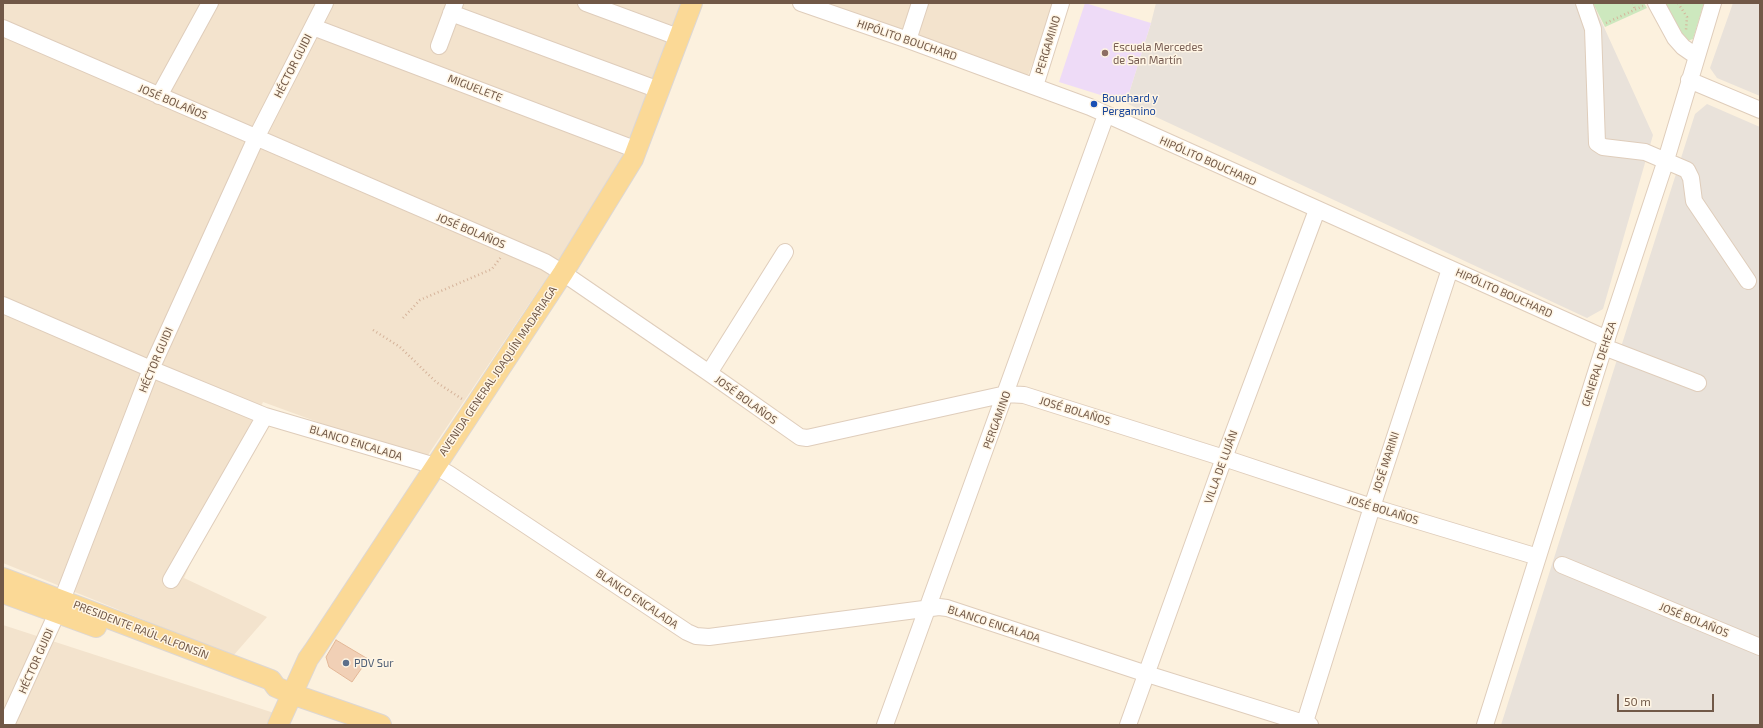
<!DOCTYPE html>
<html>
<head>
<meta charset="utf-8">
<style>
  body { margin:0 }
  #map { position:relative; width:1763px; height:728px; overflow:hidden; background:#fcf1de; font-family:"Exo 2",sans-serif }
  canvas { display:block }
  .frame { position:absolute; inset:0; border:4px solid #715847; pointer-events:none }
  .scale { position:absolute; left:1617px; top:694px; width:97px; height:18px; box-sizing:border-box; border:2px solid #715847; border-top:0; padding-left:5px; font-size:12px; line-height:14px; white-space:nowrap; color:#715847; -webkit-text-stroke:3px #fff5e4; paint-order:stroke }
</style>
</head>
<body>
<div id="map">
<canvas width="1763" height="728"></canvas>
<div class="frame"></div>
<div class="scale">50 m</div>
</div>
<script>
const c = document.querySelector('canvas').getContext('2d');
c.lineJoin = 'round';
function paint(path, color) { c.fillStyle = color; c.fill(path, 'evenodd'); }
const toPath = rows => new Path2D(rows.map(r => 'M' + r).join(''));
function stroke(path, color, width, dash) { c.strokeStyle = color; c.lineWidth = width; c.lineCap = dash ? 'butt' : 'round'; c.setLineDash(dash || []); c.stroke(path); }
function write(font, color, halo, rows, align = 'center') {
  c.font = font + ' "Exo 2",sans-serif'; c.lineWidth = 3; c.setLineDash([]); c.textBaseline = 'middle'; c.strokeStyle = halo; c.fillStyle = color; for (const [text, x, y, turn = 0] of rows) {
    c.save(); c.translate(x, y); c.rotate((+turn || 0) * Math.PI / 180); c.textAlign = isNaN(turn) ? turn : align; if (halo) c.strokeText(text, 0, 0); c.fillText(text, 0, 0); c.restore();
  }
}
paint(toPath([
  [3,3,686,3,641,137,424,461,263,402,184,578,267,617,233,656,3,563],
  [811,3,1056,3,1025,83],
  [3,625,274,713,268,725,3,725]
]), '#f3e3cd');
paint(toPath([
  [1156,3,1593,3,1653,135,1603,309,1587,318,1126,103,1151,23],
  [1733,3,1760,3,1760,96,1717,78,1710,68],
  [1707,104,1760,127,1760,725,1501,725,1695,114]
]), '#e9e2da');
paint(toPath([
  [1085,3,1151,23,1126,103,1059,82]
]), '#eedbf7');
paint(toPath([
  [1593,3,1644,3,1647,8,1605,27],
  [1663,3,1704,3,1693,39,1687,41,1684,39]
]), '#cde8be');
const building = toPath([
  [336,640,368,659,352,682,329,667,326,657,336,640]
]);
paint(building, '#f1d0b6');
stroke(building, '#e3b797', 1);
const minor = toPath([
  [586,3,678,37],
  [801,3,908,40,1090,107,1607,339],
  [1584,3,1593,29,1597,143,1603,147,1645,152,1687,170,1691,178,1694,201,1748,281],
  [1656,3,1675,38,1683,47,1696,56],
  [451,13,659,90],
  [313,27,637,150],
  [3,28,545,262,563,273,709,373,800,437,807,438,1006,394,1024,395,1224,458,1372,507,1538,557],
  [908,40,920,3],
  [439,46,455,3],
  [1689,80,1760,110],
  [1035,86,1061,3],
  [159,96,210,3],
  [3,305,151,369,265,416,435,466,449,474,687,632,696,636,709,637,939,607,947,608,1147,674,1310,725],
  [1604,347,1698,383],
  [709,373,785,252],
  [1562,565,1760,647],
  [171,580,265,416],
  [6,725,57,613,151,369,256,138,325,3],
  [885,725,1106,115],
  [1128,725,1224,458,1317,210],
  [1304,725,1372,507,1450,269],
  [1485,725,1604,347,1666,160,1713,3]
]);
const major = toPath([
  [3,578,271,680,276,687,292,694,381,725],
  [3,593,96,627],
  [278,725,308,659,315,649,563,273,633,159,692,3]
]);
stroke(minor, '#dfcdbb', 18);
stroke(major, '#ddd7d3', 22);
stroke(toPath([
  [1633,3,1635,10],
  [1678,3,1687,17,1686,30],
  [1606,23,1643,6],
  [403,318,420,300,492,269,501,257],
  [373,330,400,347,436,382,462,399]
]), '#d5b39a', 2.5, [1, 3]);
stroke(minor, '#fff', 16);
stroke(major, '#fbd996', 20);
for (const [x, y, r, color] of [
  [1105,53,4,"#8d6e63"],
  [1094,104,4,"#1a4fb4"],
  [346,663,4,"#5c6f8a"]
]) { const dot = new Path2D(); dot.arc(x, y, r, 0, 2 * Math.PI); c.fillStyle = color; c.fill(dot); stroke(dot, '#fff5e4', 1.5); }
write('11px', '#715847', '#fff5e4', [
  ["HIPÓLITO BOUCHARD",907,40,19],
  ["PERGAMINO",1048,45,-73],
  ["HÉCTOR GUIDI",293,66,-63],
  ["MIGUELETE",475,88,21],
  ["JOSÉ BOLAÑOS",173,102,23],
  ["HIPÓLITO BOUCHARD",1208,161,24],
  ["JOSÉ BOLAÑOS",471,231,23],
  ["HIPÓLITO BOUCHARD",1504,293,24],
  ["HÉCTOR GUIDI",156,360,-67],
  ["GENERAL DEHEZA",1599,364,-72],
  ["AVENIDA GENERAL JOAQUÍN MADARIAGA",498,371,-56],
  ["JOSÉ BOLAÑOS",746,400,36],
  ["JOSÉ BOLAÑOS",1075,411,17],
  ["PERGAMINO",997,420,-70],
  ["BLANCO ENCALADA",356,443,17],
  ["JOSÉ MARINI",1386,462,-72],
  ["VILLA DE LUJÁN",1221,467,-70],
  ["JOSÉ BOLAÑOS",1383,510,17],
  ["BLANCO ENCALADA",637,599,34],
  ["JOSÉ BOLAÑOS",1694,620,22],
  ["BLANCO ENCALADA",994,624,18],
  ["PRESIDENTE RAÚL ALFONSÍN",141,630,21],
  ["HÉCTOR GUIDI",36,661,-66]
]);
write('11px', '#785e54', '#fff5e4', [
  ["Escuela Mercedes",1113,47],
  ["de San Martín",1113,60]
], 'left');
write('11px', '#164399', '#fff5e4', [
  ["Bouchard y",1102,98],
  ["Pergamino",1102,111]
], 'left');
write('11px', '#4e5e75', '#fff5e4', [
  ["PDV Sur",354,663]
], 'left');
</script>
</body>
</html>
